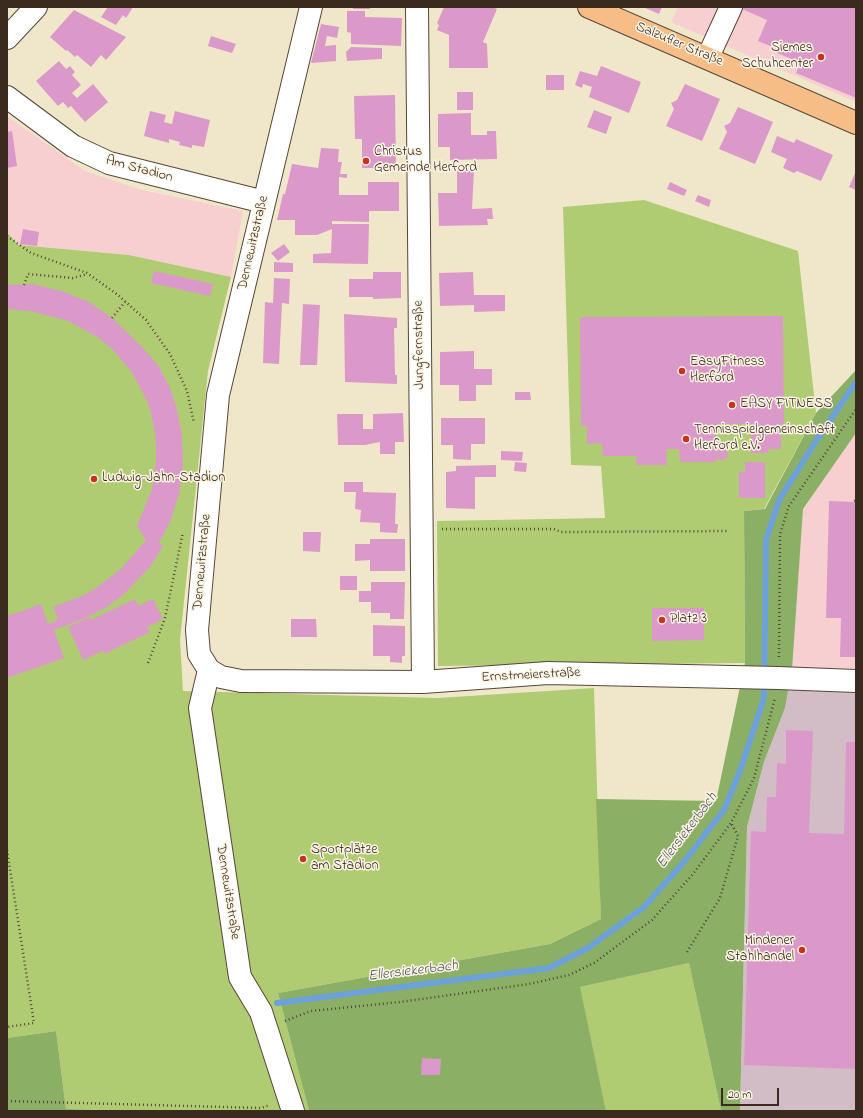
<!DOCTYPE html>
<html>
<head>
<meta charset="utf-8">
<style>
  body { margin:0 }
  #map { position:relative; width:863px; height:1118px; overflow:hidden; background:#f0e7ca; font-family:"Indie Flower",sans-serif }
  canvas { display:block }
  .frame { position:absolute; inset:0; border:8px solid #3b2a1e; pointer-events:none }
  .scale { position:absolute; left:721px; top:1088px; width:58px; height:18px; box-sizing:border-box; border:2px solid #3b2a1e; border-top:0; padding-left:5px; font-size:12px; line-height:14px; white-space:nowrap; color:#3b2a1e; -webkit-text-stroke:3px #fcf5e5; paint-order:stroke }
</style>
</head>
<body>
<div id="map">
<canvas width="863" height="1118"></canvas>
<div class="frame"></div>
<div class="scale">20 m</div>
</div>
<script>
const c = document.querySelector('canvas').getContext('2d');
c.lineJoin = 'round';
function paint(path, color) { c.fillStyle = color; c.fill(path, 'evenodd'); }
const toPath = rows => new Path2D(rows.map(r => 'M' + r).join(''));
function stroke(path, color, width, dash) { c.strokeStyle = color; c.lineWidth = width; c.lineCap = dash ? 'butt' : 'round'; c.setLineDash(dash || []); c.stroke(path); }
function write(font, color, halo, rows, align = 'center') {
  c.font = font + ' "Indie Flower",sans-serif'; c.lineWidth = 3; c.setLineDash([]); c.textBaseline = 'middle'; c.strokeStyle = halo; c.fillStyle = color; for (const [text, x, y, turn = 0] of rows) {
    c.save(); c.translate(x, y); c.rotate((+turn || 0) * Math.PI / 180); c.textAlign = isNaN(turn) ? turn : align; if (halo) c.strokeText(text, 0, 0); c.fillText(text, 0, 0); c.restore();
  }
}
paint(toPath([
  [678,7,856,7,856,102,671,22],
  [7,116,85,171,142,190,243,211,231,277,129,255,19,245,7,233],
  [856,433,856,671,792,670,803,509]
]), '#f7cfd1');
paint(toPath([
  [792,670,856,671,856,1111,740,1111,747,827,764,762,785,708]
]), '#d2bdc6');
paint(toPath([
  [644,200,798,251,816,413,764,509,744,511,745,663,438,666,437,521,605,518,601,466,571,465,563,207],
  [7,233,19,245,129,255,231,277,208,371,180,640,183,691,438,698,594,688,601,919,550,944,278,993,309,1111,156,1111,66,1109,56,1031,7,1038],
  [689,963,721,1111,606,1111,579,987]
]), '#afcc73');
paint(toPath([
  [856,370,856,433,803,509,792,670,785,708,764,762,747,827,740,1111,721,1111,689,963,580,987,606,1111,309,1111,278,993,550,944,601,919,596,799,716,801,745,663,744,511,765,509,816,413],
  [56,1031,66,1109,156,1111,7,1111,7,1038]
]), '#8bb065');
stroke(toPath([
  [277,1003,549,968,588,948,643,908,683,863,724,810,740,771,764,698,766,540,779,500,816,441,856,382]
]), '#6da1d9', 6);
paint(toPath([
  [108,7,133,7,126,18,123,15,116,25,101,17],
  [353,7,370,7,370,9,353,9],
  [444,7,492,7,497,9,483,42,487,44,488,68,449,68,449,35,437,30,439,25,437,23],
  [643,7,662,7,659,14],
  [743,7,856,7,856,98,796,73,800,63,773,51,775,48,758,41,767,20,742,9],
  [74,10,126,37,106,60,101,55,91,67,77,55,75,57,67,50,66,51,50,37],
  [347,11,365,11,365,17,402,18,401,46,351,44,351,33,347,32],
  [321,24,339,27,337,38,327,36,325,46,336,45,336,61,311,63],
  [211,36,236,44,232,53,208,46],
  [351,47,382,48,382,59,347,61,346,52],
  [59,61,66,69,70,66,75,72,72,75,81,85,72,93,77,98,93,84,108,102,85,122,71,106,68,108,63,102,58,106,36,81],
  [601,66,641,82,629,113,589,97,592,87,583,84,582,88,575,85,580,71,597,76],
  [546,75,564,75,564,90,546,90],
  [685,84,720,99,702,141,666,126,674,109,671,103,677,100],
  [457,92,473,92,473,110,457,110],
  [395,95,396,168,362,168,362,139,355,139,354,96],
  [738,107,773,122,755,164,719,149,727,132,724,126,730,123],
  [594,110,612,117,606,134,587,127],
  [150,111,166,115,164,122,172,124,175,111,210,120,204,147,192,145,192,148,179,145,180,142,169,139,169,143,144,136],
  [471,113,471,135,487,135,487,131,496,131,497,159,450,160,450,147,438,147,438,114],
  [12,131,17,166,7,168,7,132],
  [777,136,794,143,796,139,833,155,821,181,797,171,794,173,783,168,787,159,771,152],
  [321,148,339,149,338,162,342,162,340,174,347,174,347,178,339,177,339,195,368,195,368,182,399,182,399,211,369,211,369,222,332,221,332,224,369,224,368,264,313,263,313,254,331,253,332,229,317,235,295,235,295,220,277,220,283,194,285,194,292,164,318,168],
  [457,170,474,170,472,209,492,208,493,219,487,219,488,225,439,226,438,193,457,193],
  [856,171,856,190,849,187],
  [670,182,687,190,684,196,667,189],
  [698,195,711,200,709,207,695,201],
  [23,229,39,232,37,246,20,244],
  [284,244,290,252,278,261,271,253],
  [274,262,293,263,293,272,274,272],
  [154,271,213,284,210,296,151,283],
  [373,272,401,272,401,298,373,299,373,297,349,297,349,279,373,279],
  [473,272,474,295,505,295,505,311,474,312,474,305,440,306,439,273],
  [274,278,290,279,289,304,282,303,279,364,263,363,265,302,273,303],
  [32,284,62,291,89,302,112,318,141,346,158,365,170,388,177,409,182,436,183,464,179,494,170,522,159,543,163,546,150,567,123,595,107,607,85,618,54,630,64,658,7,678,7,616,41,604,48,624,58,620,53,607,82,596,96,588,122,568,146,540,137,526,152,489,156,463,156,442,153,422,148,403,132,372,113,350,99,338,68,321,30,311,7,309,7,285],
  [303,304,320,305,317,365,300,365],
  [344,314,397,318,397,328,394,328,395,375,397,375,397,384,345,382],
  [783,316,784,424,781,424,781,449,768,449,768,453,751,453,751,424,716,424,716,443,720,440,729,456,721,461,719,459,716,459,716,462,680,462,679,449,666,449,667,465,636,465,637,456,603,456,602,443,587,444,587,426,581,426,580,317],
  [474,351,474,369,492,369,492,385,476,385,476,401,459,401,459,385,440,385,440,352],
  [515,392,530,392,531,400,515,400],
  [403,413,404,442,395,442,395,454,380,454,380,442,365,445,338,445,337,414,363,414,363,429,373,429,373,414],
  [441,418,485,418,485,444,471,444,471,460,453,459,453,445,441,445],
  [501,451,523,452,522,461,501,460],
  [515,462,527,463,526,472,514,471],
  [745,462,765,462,765,498,739,498,739,472,745,472],
  [496,465,496,477,475,477,475,509,446,508,446,472,456,471,456,466],
  [344,482,363,482,363,492,396,493,395,524,398,524,397,533,380,532,380,523,360,522,361,510,355,509,356,492,344,492],
  [829,501,856,502,856,657,840,657,841,618,826,618],
  [303,532,321,532,320,552,303,551],
  [370,539,405,539,405,571,370,571,370,560,355,561,355,544,370,544],
  [340,576,357,576,357,590,340,590],
  [371,582,405,582,404,619,390,619,390,613,371,613,371,602,359,602,359,591,371,591],
  [135,599,138,606,153,599,163,619,147,627,150,632,104,654,103,651,83,660,68,627,89,617,90,620],
  [652,608,704,608,704,640,652,641],
  [291,619,316,619,317,637,291,637],
  [373,625,405,626,405,656,402,656,402,663,390,662,390,656,373,656],
  [786,730,813,731,809,833,844,834,846,742,856,742,856,1069,744,1065,751,831,766,832,767,797,776,797,777,763,786,764],
  [422,1058,441,1059,440,1075,421,1075]
]), '#db99ca');
const minor = toPath([
  [417,7,423,682],
  [7,38,36,7],
  [708,57,731,7],
  [7,97,73,146,109,163,264,202],
  [209,670,221,677,241,681,423,682,548,673,778,678,856,681],
  [293,1111,261,1012,240,977,200,708,209,670,199,654,197,630,218,395,311,7]
]);
const major = toPath([
  [589,7,856,123]
]);
stroke(minor, '#564638', 24);
stroke(major, '#564638', 24);
stroke(toPath([
  [7,236,31,253,87,273,118,295,146,320,170,354,187,391,194,423],
  [24,285,28,274,73,278,87,274],
  [112,318,125,302],
  [854,501,856,500],
  [442,529,554,529,561,532,729,531],
  [779,657,780,534,789,506,856,409],
  [148,663,165,618,183,532],
  [7,850,34,1023,7,1027],
  [687,952,720,898,738,836,731,823],
  [285,1021,311,1011,400,1002,529,984,569,975,594,963,652,920,693,874,731,823,754,778,775,698],
  [7,1101,261,1108,270,1105]
]), '#564638', 2.5, [1, 3]);
stroke(minor, '#fff', 22);
stroke(major, '#f6be86', 22);
for (const [x, y, r, color] of [
  [821,57,4,"#c8321e"],
  [366,161,4,"#c8321e"],
  [682,371,4,"#c8321e"],
  [732,405,4,"#c8321e"],
  [686,439,4,"#c8321e"],
  [94,479,4,"#c8321e"],
  [662,620,4,"#c8321e"],
  [303,859,4,"#c8321e"],
  [802,950,4,"#c8321e"]
]) { const dot = new Path2D(); dot.arc(x, y, r, 0, 2 * Math.PI); c.fillStyle = color; c.fill(dot); stroke(dot, '#fcf5e5', 1.5); }
write('14px', '#3b2a1e', '#fcf5e5', [
  ["Salzufler Straße",679,45,23],
  ["Am Stadion",139,170,15],
  ["Dennewitzstraße",254,243,-77],
  ["Jungfernstraße",420,345,-91],
  ["Dennewitzstraße",203,562,-85],
  ["Ernstmeierstraße",531,676,-3],
  ["Dennewitzstraße",227,892,81]
]);
write('14px', '#3b2a1e', '#fcf5e5', [
  ["Siemes",813,49,"right"],
  ["Schuhcenter",813,65,"right"],
  ["Christus",374,153],
  ["Gemeinde Herford",374,169],
  ["EasyFitness",690,363],
  ["Herford",690,379],
  ["EASY FITNESS",740,405],
  ["Tennisspielgemeinschaft",694,431],
  ["Herford e.V.",694,447],
  ["Ludwig-Jahn-Stadion",102,479],
  ["Platz 3",670,620],
  ["Sportplätze",311,851],
  ["am Stadion",311,867],
  ["Mindener",794,942,"right"],
  ["Stahlhandel",794,958,"right"]
], 'left');
write('italic 15px', '#4c545f', '#fcf5e5', [
  ["Ellersiekerbach",688,831,-53],
  ["Ellersiekerbach",413,972,-7]
]);
</script>
</body>
</html>
